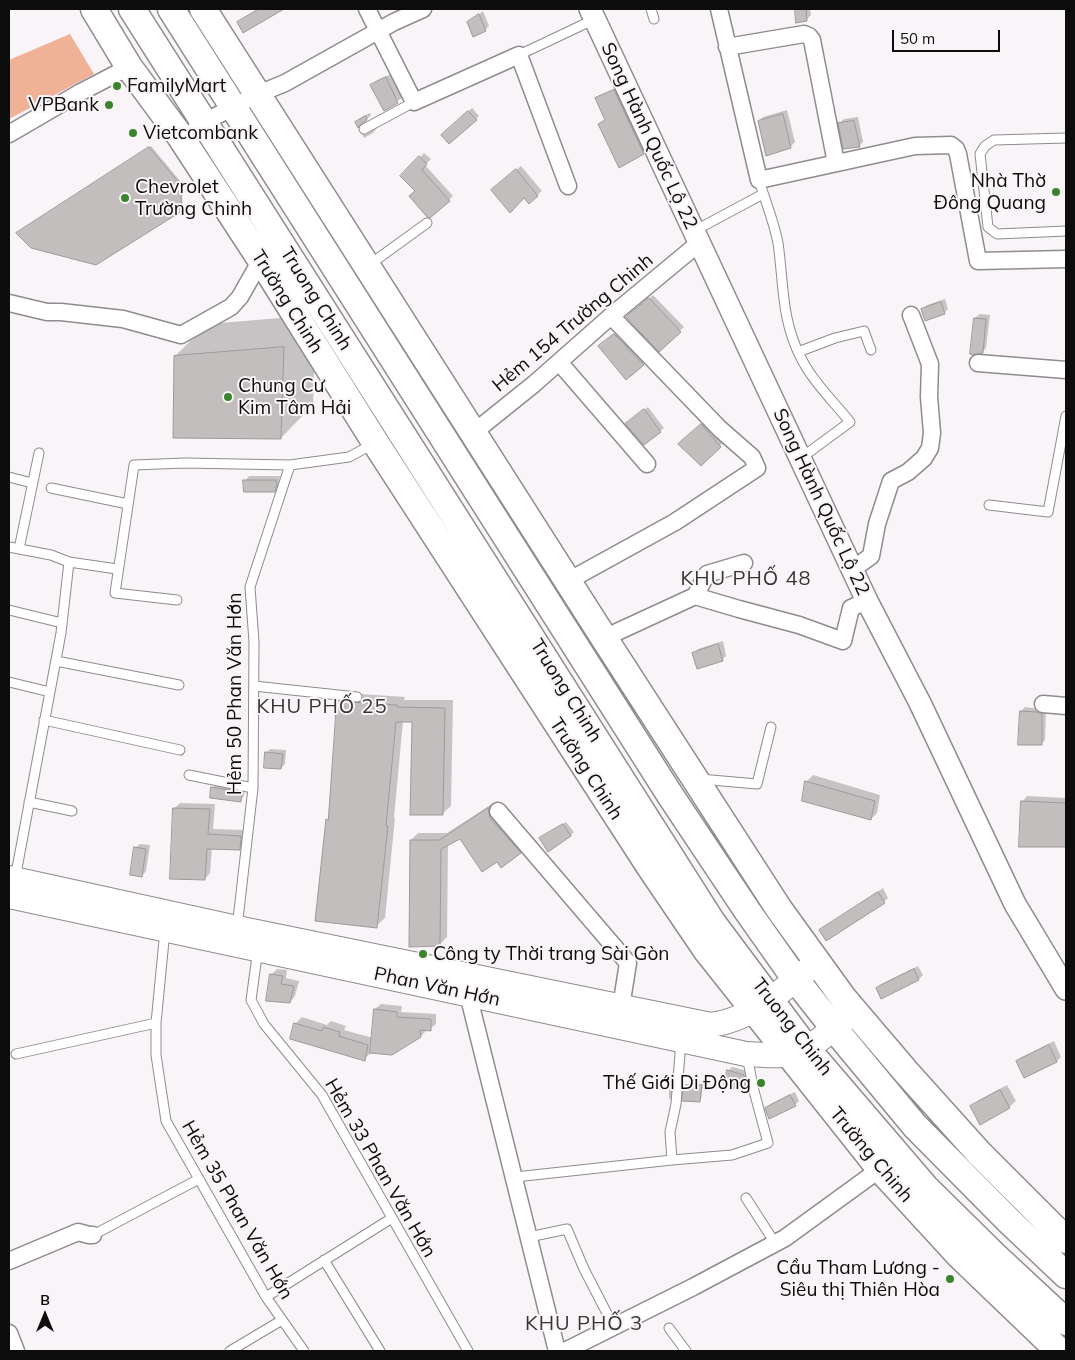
<!DOCTYPE html>
<html>
<head>
<meta charset="utf-8">
<style>
  body { margin:0 }
  #map { position:relative; width:1075px; height:1360px; overflow:hidden; background:#f8f4f7; font-family:Mulish,sans-serif }
  canvas { display:block }
  .frame { position:absolute; inset:0; border:10px solid #0d0c0c; pointer-events:none }
  .north { position:absolute; left:20px; top:1290px; width:50px; height:50px; -webkit-text-stroke:4px #f8f4f7; paint-order:stroke; rotate:0deg; font-size:14px; font-weight:700; line-height:20px; text-align:center; color:#0d0c0c }
  .north::after { content:''; display:block; margin:auto; width:18px; height:22px; background:#0d0c0c; clip-path:polygon(50% 0,100% 100%,50% 72%,0 100%) }
  .scale { position:absolute; left:892px; top:30px; width:108px; height:22px; box-sizing:border-box; border:2px solid #0d0c0c; border-top:0; padding-left:6px; font-size:15px; line-height:18px; white-space:nowrap; color:#0d0c0c; -webkit-text-stroke:4px #f8f4f7; paint-order:stroke }
</style>
</head>
<body>
<div id="map">
<canvas width="1075" height="1360"></canvas>
<div class="frame"></div>
<div class="north">B</div>
<div class="scale">50 m</div>
</div>
<script>
const ctx = document.querySelector('canvas').getContext('2d');
ctx.lineJoin = 'round';
function paint(path, color) { ctx.fillStyle = color; ctx.fill(path, 'evenodd'); }
function trace(path, color, width, dash) { ctx.strokeStyle = color; ctx.lineWidth = width; ctx.lineCap = dash ? 'butt' : 'round'; ctx.setLineDash(dash || []); ctx.stroke(path); }
function drawText(font, color, halo, rows, align = 'center') {
  ctx.font = font + ' Mulish,sans-serif'; ctx.lineWidth = 4; ctx.setLineDash([]); ctx.textBaseline = 'middle'; ctx.strokeStyle = halo; ctx.fillStyle = color; for (const [text, x, y, turn = 0] of rows) {
    ctx.save(); ctx.translate(x, y); ctx.rotate((+turn || 0) * Math.PI / 180); ctx.textAlign = isNaN(turn) ? turn : align; if (halo) ctx.strokeText(text, 0, 0); ctx.fillText(text, 0, 0); ctx.restore();
  }
}
const green = new Path2D(`
  M70 34 94 74 9 119V60Z`);
const shadow = new Path2D(`
  M258 9H281L244 31 238 22Z
  M796 9H810L811 15 806 20 797 21Z
  M483 11 489 26 485 30 468 23Z
  M391 74 402 98 385 109 372 85 376 81Z
  M618 87 647 149 643 153 600 124 606 119 597 98 600 95Z
  M472 108 479 116 476 119 443 135Z
  M787 110 795 142 790 147 759 121 763 117Z
  M370 113 371 115 367 119 356 122 360 118Z
  M858 117 863 142 859 146 840 123 844 119Z
  M377 128 373 133 364 138 362 134 366 131 369 132Z
  M151 146 181 182 183 209 181 210 19 231Z
  M424 153 431 159 425 165 453 196 449 200 417 190 402 176Z
  M521 166 542 191 529 202 524 196 497 186Z
  M653 295 684 327 659 350 631 313Z
  M945 299 948 309 944 313 923 309 927 305Z
  M980 314 990 315 986 348 982 352 975 318Z
  M316 315 313 405 281 438 175 356 208 324Z
  M619 330 647 360 626 378 604 342Z
  M648 407 664 428 644 444 630 421Z
  M706 420 724 442 701 464 684 440Z
  M249 476H280L278 486 274 491 245 481Z
  M723 641 726 656 722 660 694 653 698 649Z
  M346 693 405 697 404 700H453L451 806 442 814 413 721H403L394 818H395L385 918 376 926 327 820 330 817 338 702Z
  M1025 707 1046 710 1045 740 1041 744 1021 711Z
  M270 749 286 750 285 764 281 768 266 753Z
  M813 775 880 795 877 813 871 819 806 782Z
  M216 784 245 788 244 796 240 800 212 788Z
  M1027 796 1066 798V846L1020 845 1022 802Z
  M495 802 497 810 527 845 520 852 497 861 460 838 448 844 447 937 440 944 411 840 418 833H447Z
  M180 803 215 804 213 829 246 830 245 843 239 849 212 848 210 873 205 879 175 808Z
  M566 822 574 832 571 835 540 838Z
  M140 844 150 845 146 871 142 876 135 848Z
  M883 888 888 898 884 902 821 930Z
  M918 966 923 975 919 979 882 998 877 989 881 984Z
  M277 969 287 970 286 978 299 981 295 996 290 1002 271 975Z
  M381 1004 402 1006 401 1012 436 1014V1024L430 1029H426V1031L421 1036 371 1053 364 1059 295 1024 302 1017 327 1025 331 1021 346 1026 344 1030 373 1038 375 1009Z
  M1054 1041 1061 1057 1057 1061 1025 1076 1017 1061 1022 1057Z
  M732 1067 748 1071 750 1086 746 1090 728 1071Z
  M683 1072H684L683 1086 669 1100V1086Z
  M687 1084H703L701 1099 699 1101 685 1086Z
  M1007 1085 1016 1101 1009 1107H972L979 1100Z
  M795 1092 799 1101 795 1105 766 1108 771 1104Z`);
const building = new Path2D(`
  M259 9H284L243 33 237 22Z
  M795 9H806L807 21 796 23Z
  M479 14 486 31 473 37 467 22Z
  M386 77 398 103 384 111 370 85Z
  M614 90 644 154 619 168 598 124 605 120 595 98Z
  M468 111 477 120 449 144 441 135Z
  M783 114 791 148 766 156 758 121Z
  M366 116 367 120 361 124 358 128 355 122Z
  M854 121 860 147 843 149 838 123Z
  M149 147 180 184 182 211 96 265 31 248 16 233Z
  M419 156 427 164 422 170 450 201 430 218 427 217 409 196 415 191 400 176Z
  M516 169 538 196 529 204 524 198 510 213 491 190Z
  M649 298 681 332 659 352 626 317Z
  M941 302 945 314 925 321 921 309Z
  M974 318 986 319 983 353 973 355 970 354Z
  M614 334 644 365 626 380 598 346Z
  M284 347 281 439 173 438 174 356Z
  M644 409 661 432 644 445 625 424Z
  M701 424 721 447 701 466 678 444Z
  M243 480H276L277 485 275 492H244Z
  M718 644 723 661 697 669 692 653Z
  M337 701 397 705V707L445 708 443 815H410L412 722H396L386 826H388L377 928 315 921 326 819 328 820Z
  M1020 711 1037 712 1042 714V745H1018Z
  M265 752 283 754 281 769 264 768Z
  M805 781 875 801 871 820 802 801Z
  M211 787 242 792 241 802 210 798Z
  M1021 801 1066 803V847H1019Z
  M173 808 210 809 208 834 241 836 240 850 207 849 205 880 170 879Z
  M488 808 490 818 521 853 501 868 497 862 482 872 460 839 441 849 440 946 409 947 410 840H439Z
  M563 824 571 836 548 852 539 838Z
  M134 847 146 849 142 877 130 875Z
  M878 892 885 903 826 941 819 930Z
  M914 969 919 980 881 999 876 988Z
  M270 974 283 976 281 984 294 986 290 1003 266 1001Z
  M374 1009 397 1012V1017L431 1019V1031L420 1030 421 1037 392 1055 370 1053Z
  M294 1023 322 1031 323 1027 340 1032 339 1036 368 1045 365 1061 290 1039Z
  M1049 1045 1057 1062 1024 1078 1016 1061Z
  M727 1070 744 1075 747 1091 724 1086Z
  M684 1085H702L700 1102 682 1101Z
  M1000 1090 1010 1108 980 1125 970 1106Z
  M790 1095 796 1106 769 1119 765 1108Z`);
const service = new Path2D(`
  M651 9 654 19
  M519 55 595 19
  M364 129 414 102
  M1066 138 994 140 985 146 980 154 988 227 997 234 1066 231
  M759 180C765 200 774 222 778 243 784 285 781 319 801 358 813 382 834 402 850 422L801 458
  M694 231 763 194
  M369 265 427 223
  M798 352 835 338 864 331 871 350
  M9 477 32 483
  M51 488 128 504
  M989 505 1048 512 1066 416
  M9 547 51 555 69 562 117 569
  M19 549 39 453
  M177 600 115 593 134 465 185 463 290 465 349 457 373 444
  M9 610 62 623
  M56 661 179 685
  M9 682 50 692
  M254 686 357 697
  M44 720 180 750
  M189 775 253 788
  M700 779 757 784 771 727
  M29 802 72 811
  M15 879 61 633 69 562
  M237 928 253 788 254 642 250 587 290 465
  M165 930 156 1023V1055L166 1121 266 1297 304 1351
  M258 949 251 1000 264 1024 322 1095 468 1351
  M16 1054 156 1023
  M672 1160 670 1132 676 1104 681 1041
  M515 1177 672 1160 732 1155 768 1143 754 1091 747 1056
  M746 1198 775 1243
  M93 1235 199 1179
  M529 1237 567 1229 584 1269 614 1327
  M324 1260 380 1351
  M266 1297 392 1218
  M669 1328 686 1351
  M230 1351 282 1320`);
const minor = new Path2D(`
  M367 9 414 102 519 55 568 186
  M719 9 759 180 915 146 951 145 956 149 958 154 978 261 1066 259
  M727 47 804 34 809 36 812 40 836 163
  M197 126 258 94 285 83 394 22 423 9
  M9 134 81 92 129 67
  M9 303 47 312H61L123 319 181 335 231 307 240 297 261 260
  M559 362 647 464
  M978 363 1066 370
  M473 433 534 384 611 316 699 243
  M853 569 871 556 877 524 891 481 908 472 924 458 930 448 932 433 929 397 930 364 911 315
  M568 581 675 522 757 468 752 457 720 429 611 316
  M695 596 739 609 799 625 843 641 851 608 867 601
  M604 638 695 596 707 574 744 563
  M1043 704 1066 706
  M498 811 628 963 621 1007
  M468 994 557 1351
  M9 1261 78 1232 89 1235H93
  M9 1333 16 1351
  M565 1351 693 1287 785 1238 880 1169`);
const tertiary = new Path2D(`
  M590 9 867 601 920 703 1015 904 1066 989`);
const secondary = new Path2D(`
  M9 878 237 928 711 1025C750 1020 780 992 810 968
  M9 896 746 1054C760 1054 776 1057 789 1054 812 1050 831 1030 848 1016`);
const primary = new Path2D(`
  M94 9 129 67 180 136 261 260 375 442 650 867 707 951 880 1169 958 1254 1059 1351
  M132 9 712 922 806 1048 925 1187 993 1254 1066 1322
  M171 9 670 795 748 912 796 980 833 1027 915 1126 1009 1221 1066 1275
  M203 9 604 638 779 909 844 999 907 1073 979 1153 1066 1240`);
const markers = [
  [117,86,5,"#39842c"],
  [109,105,5,"#39842c"],
  [133,133,5,"#39842c"],
  [1056,192,5,"#39842c"],
  [125,198,5,"#39842c"],
  [228,397,5,"#39842c"],
  [423,954,5,"#39842c"],
  [761,1083,5,"#39842c"],
  [950,1279,5,"#39842c"]
];
const poiNames = [
  ["FamilyMart",127,86],
  ["VPBank",99,105,"right"],
  ["Vietcombank",143,133],
  ["Nhà Thờ",1046,181,"right"],
  ["Đông Quang",1046,203,"right"],
  ["Chevrolet",135,187],
  ["Trường Chinh",135,209],
  ["Chung Cư",238,386],
  ["Kim Tâm Hải",238,408],
  ["Công ty Thời trang Sài Gòn",433,954],
  ["Thế Giới Di Động",751,1083,"right"],
  ["Cầu Tham Lương -",940,1268,"right"],
  ["Siêu thị Thiên Hòa",940,1290,"right"]
];
const streetNames = [
  ["Song Hành Quốc Lộ 22",649,136,65],
  ["Truong Chinh",316,299,58],
  ["Trường Chinh",287,302,58],
  ["Hẻm 154 Trường Chinh",573,323,-40],
  ["Song Hành Quốc Lộ 22",821,502,65],
  ["Truong Chinh",566,691,58],
  ["Hẻm 50 Phan Văn Hớn",235,694,-90],
  ["Trường Chinh",586,769,57],
  ["Phan Văn Hớn",437,987,12],
  ["Truong Chinh",792,1027,52],
  ["Trường Chinh",871,1155,50],
  ["Hẻm 33 Phan Văn Hớn",380,1168,60],
  ["Hẻm 35 Phan Văn Hớn",237,1210,60]
];
const neighbourhoodNames = [
  ["KHU PHỐ 48",746,579],
  ["KHU PHỐ 25",322,707],
  ["KHU PHỐ 3",584,1324]
];
paint(green, '#f0b296');
paint(shadow, '#0003');
paint(building, '#c3bebe');
trace(building, '#9e9999', 1);
trace(service, '#8f8b8e', 11);
trace(minor, '#8f8b8e', 19);
trace(tertiary, '#8f8b8e', 24);
trace(secondary, '#8f8b8e', 26);
trace(primary, '#8f8b8e', 29);
trace(service, '#fff', 9);
trace(minor, '#fff', 16);
trace(tertiary, '#fff', 21);
trace(secondary, '#fff', 24);
trace(primary, '#fff', 26);
for (const [x, y, r, color] of markers) { const dot = new Path2D(); dot.arc(x, y, r, 0, 2 * Math.PI); ctx.fillStyle = color; ctx.fill(dot); trace(dot, '#f8f4f7', 2); }
drawText('19px', '#0d0c0c', '#f8f4f7', poiNames, 'left');
drawText('19px', '#0d0c0c', '#f8f4f7', streetNames);
ctx.letterSpacing = '1px';
drawText('20px', '#373436', '#f8f4f7', neighbourhoodNames);
ctx.letterSpacing = '0px';
</script>
</body>
</html>
